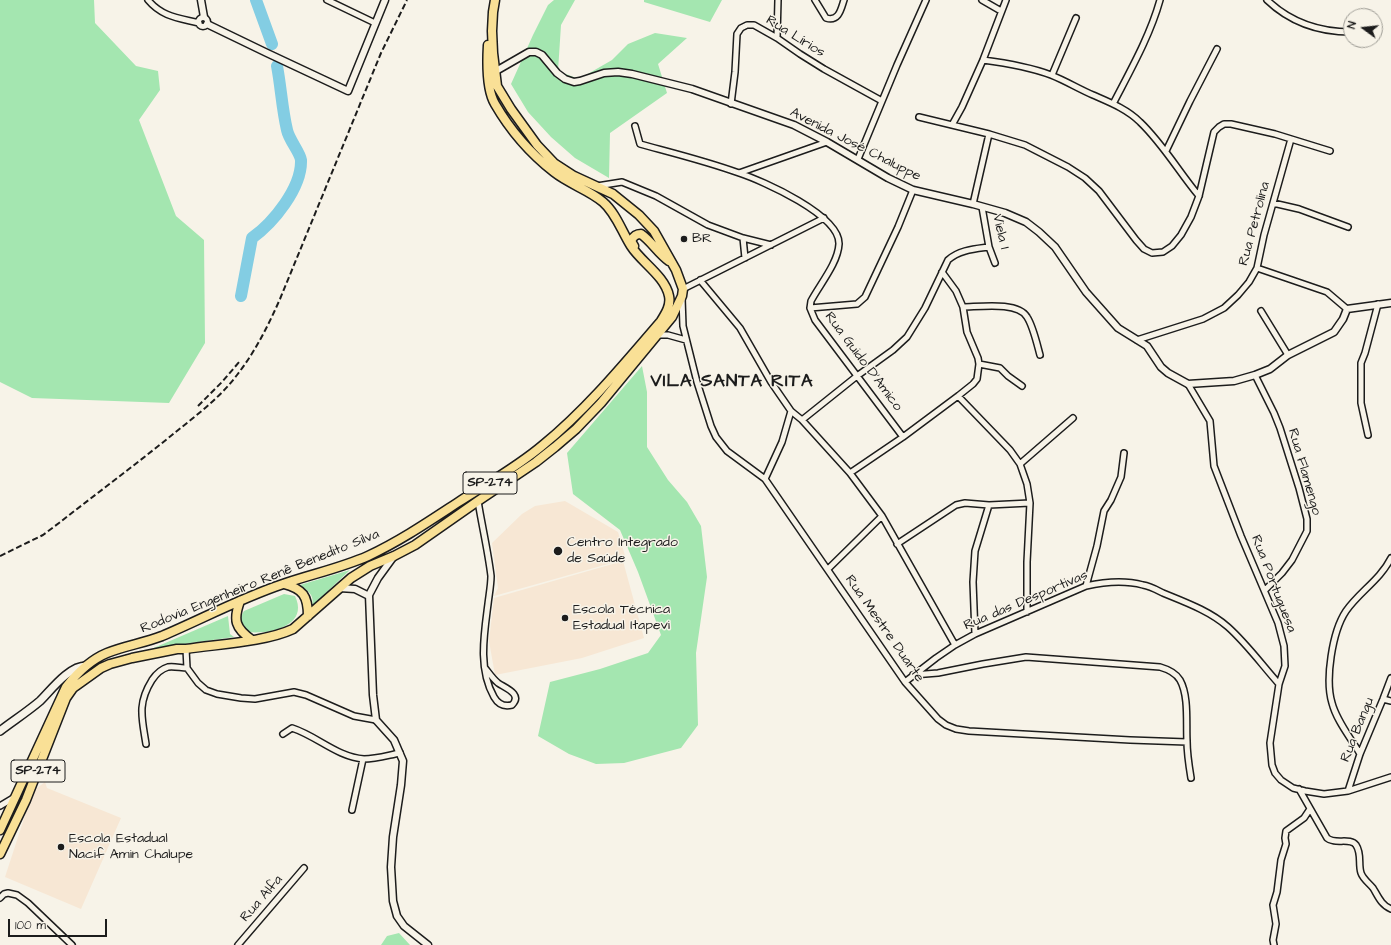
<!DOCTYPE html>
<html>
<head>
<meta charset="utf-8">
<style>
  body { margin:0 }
  #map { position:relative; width:1391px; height:945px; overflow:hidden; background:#f7f3e8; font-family:"Architects Daughter",sans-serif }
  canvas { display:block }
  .north { position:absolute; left:1343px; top:8px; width:40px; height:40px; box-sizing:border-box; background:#f7f3e8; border:1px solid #9f9d96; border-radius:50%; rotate:285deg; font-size:11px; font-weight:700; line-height:16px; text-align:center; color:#1c1c1c }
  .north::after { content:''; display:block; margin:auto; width:14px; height:18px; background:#1c1c1c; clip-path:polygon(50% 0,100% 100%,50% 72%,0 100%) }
  .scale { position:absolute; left:8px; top:919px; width:99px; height:18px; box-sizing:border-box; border:2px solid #1c1c1c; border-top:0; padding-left:5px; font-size:12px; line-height:14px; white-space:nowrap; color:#1c1c1c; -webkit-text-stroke:3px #f7f3e8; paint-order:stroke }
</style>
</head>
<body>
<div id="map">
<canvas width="1391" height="945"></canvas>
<div class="north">N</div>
<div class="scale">100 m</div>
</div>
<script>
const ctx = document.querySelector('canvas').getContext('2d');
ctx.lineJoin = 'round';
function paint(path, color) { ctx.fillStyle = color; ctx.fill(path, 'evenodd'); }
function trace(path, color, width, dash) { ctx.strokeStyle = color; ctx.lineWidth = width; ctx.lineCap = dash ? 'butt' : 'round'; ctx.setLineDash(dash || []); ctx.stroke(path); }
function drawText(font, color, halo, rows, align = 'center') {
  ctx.font = font + ' "Architects Daughter",sans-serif'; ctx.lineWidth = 3; ctx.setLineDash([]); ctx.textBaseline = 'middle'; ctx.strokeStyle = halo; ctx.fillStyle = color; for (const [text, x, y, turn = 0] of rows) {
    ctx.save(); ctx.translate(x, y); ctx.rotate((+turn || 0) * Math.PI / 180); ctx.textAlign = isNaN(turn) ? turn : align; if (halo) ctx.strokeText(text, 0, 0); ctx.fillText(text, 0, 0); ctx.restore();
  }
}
const built = new Path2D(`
  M565 501 618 532 626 559 494 596 498 588 492 543 522 514 535 506Z
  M623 561 644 638 582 658 495 675 489 641 494 598Z
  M45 782 47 788 121 818 81 909 5 877 33 791Z`);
const green = new Path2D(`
  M0 0H94L95 23 136 66 158 71 160 90 139 120 176 216 204 240 205 343 169 403 32 398 0 382Z
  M554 0H575L561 25 558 71 579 79 612 60 628 44 655 33 687 38 658 64 667 93 610 133 609 178 575 158 551 137 528 112 511 84 533 35 548 5Z
  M644 0H722L710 22 644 2Z
  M642 366 647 392V447L668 480 687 502 701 526 707 577 696 653 698 725 681 748 624 763 596 764 569 754 538 736 550 682 600 669 648 653 661 635 638 572 620 530 573 494 567 453Z
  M350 570 312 606C315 595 308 591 300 585Z
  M284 594 295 596C306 619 285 629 266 632 261 632 255 633 250 632 243 630 241 624 240 618L244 611Z
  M228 616 230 634 234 637 177 645 149 650Z
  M399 933 410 945H381L387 936Z`);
const river = new Path2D(`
  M256 0 272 44
  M241 296 252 238C273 223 302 188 301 160 300 152 289 140 287 130 282 109 281 87 277 66`);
const minor = new Path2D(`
  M148 0C162 17 179 18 199 23
  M327 0 375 23
  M815 0 826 18C839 22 841 9 844 0
  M982 0 1001 11
  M1267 0C1290 22 1320 32 1351 32
  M198.5 22a4.5 4.5 0 1 1 9 0a4.5 4.5 0 1 1-9 0Z
  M777 38 778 0
  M983 60C1006 63 1030 67 1051 75 1066 81 1079 89 1093 95 1109 102 1127 109 1140 122 1163 144 1179 172 1199 196
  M1052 75 1076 18
  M731 104 735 72 737 34 741 28 747 25H754L777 38 800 54 824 69 882 101
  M1113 104C1130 71 1150 36 1160 0
  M919 117 989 134 1025 145 1068 167 1085 178 1099 191 1136 240 1144 249 1152 253 1163 252 1172 246 1181 235 1191 217 1199 196 1214 132 1219 127 1224 124H1231L1275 134 1330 151
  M952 125 962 107 983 60 1006 0
  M635 126 640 144C673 153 706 161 739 173 763 181 840 215 839 244 838 263 820 284 811 301L810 308 815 320 903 437
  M1166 151 1190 101 1217 49
  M858 159 897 65 926 0
  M739 173 827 142
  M597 186 622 182 656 196 708 225 743 238 771 245
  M1273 203 1299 209 1348 227
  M973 204 989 134
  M982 207 989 247 995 263
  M743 238 745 258
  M1257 268 1327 292 1347 309
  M700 280 740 328 771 382 791 411 802 420 850 473 882 516 955 645
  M683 289 824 218
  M682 298 683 326 697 382 711 426 716 437 727 451 765 479 905 682 938 719 946 725 956 729 969 731 1130 740 1187 742
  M963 307C978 307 1018 301 1027 317 1033 326 1037 344 1040 355
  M810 308 857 304 865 297 898 227 913 190
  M1261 311 1288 355
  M658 335H668L686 340
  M1137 340 1203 319 1224 308 1238 295 1249 282 1257 268 1264 235 1291 139
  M979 364 1000 368 1008 376 1022 386
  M1255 375 1274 413 1280 428 1299 488 1307 519V531L1292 560 1282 573 1265 590
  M1188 384 1210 421 1214 466 1241 536 1278 623 1284 646 1285 666 1279 684 1270 743 1272 765 1275 773 1281 780 1293 788 1305 791 1324 794 1348 791 1391 777
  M958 396 1010 450 1020 464 1027 484 1030 503 1027 562V612
  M802 420 857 376 893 350 907 337 925 308 948 260C959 250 974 249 989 247
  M1368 435 1361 403V363L1365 353 1378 304
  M1020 464 1073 418
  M850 473 903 437 958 396 973 384 977 379 979 364 978 358 967 332 963 307 956 291 942 272
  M765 479 782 442 791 411
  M478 501C482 526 488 551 491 576 491 585 489 595 488 604 484 635 478 669 494 697 498 704 504 707 512 705 523 694 505 688 498 683 493 679 489 673 485 668
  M897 544 956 505 965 503 989 505 1030 503
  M828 569 882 516
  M1086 586 1097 546 1104 511 1111 500 1121 477 1124 453
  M975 634 973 582 975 551 989 505
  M186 649 187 668 198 683 206 690 217 694 241 698 255 699 294 692 306 695 354 716 376 720
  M913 675 938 673 983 664 1026 657 1160 667C1167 669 1176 673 1180 680 1189 696 1186 723 1187 741 1187 754 1189 766 1191 778
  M905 682 936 658 955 645 975 634 1086 586C1104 582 1124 580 1143 585 1150 586 1157 590 1163 593 1185 602 1210 611 1228 627 1247 644 1262 665 1279 684
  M1383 699 1391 701
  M283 734 292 728C317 736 337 757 364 759 376 759 389 755 400 753
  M146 744C142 718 137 704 152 680 156 674 161 669 168 667 174 666 181 668 187 668
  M1360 754C1351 738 1337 722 1332 703 1325 680 1332 632 1346 611 1359 592 1380 580 1391 558
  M1299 789 1327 838C1335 845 1350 837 1356 845 1362 854 1358 864 1361 873 1363 879 1369 883 1373 888 1378 896 1381 905 1391 909
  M1348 791 1360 754 1383 699 1391 678
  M0 806 15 797
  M352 810 363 759
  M0 898 4 894 8 893 17 895 28 903 72 945
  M238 945 304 868
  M1274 945 1273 940 1276 924 1273 905 1277 892 1281 860 1286 844 1285 838 1286 831 1304 818 1310 809`);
const tertiary = new Path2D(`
  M201 0 204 17
  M207 24 267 53 348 91 385 0
  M496 71 529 52H536L542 55 557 73 565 79 574 82 580 81 604 73 618 72 632 74 692 89 794 125 827 142 888 178 913 190 973 204 1005 213 1026 222 1039 232 1055 247 1086 292 1118 328 1147 346 1161 367 1168 373 1188 384 1234 381 1255 375 1270 369 1288 355 1334 332 1343 319 1347 309 1391 303
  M394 556 378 578 369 595 373 695 376 720 394 740 403 761 401 785 393 837 391 867 393 901 397 916 404 926 428 945
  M339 588 355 589 369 596`);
const secondary = new Path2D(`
  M0 731C13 721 27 712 40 701 51 690 69 666 86 666`);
const primary = new Path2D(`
  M634 246 631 241C633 237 635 234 641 234 651 241 658 253 669 261
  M284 584C303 589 308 596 308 616
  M240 601C233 620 235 628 252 640
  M0 830 66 687C77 673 90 660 107 653 124 646 144 643 162 636 202 619 241 598 283 584 312 574 341 568 368 556 400 541 428 522 457 503 486 484 516 468 543 445 587 409 624 364 661 321 666 313 671 305 669 296 665 276 641 262 631 246 622 232 616 213 603 202 589 190 569 184 554 172 531 154 510 130 495 104 486 89 487 62 488 45
  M0 854 26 800 66 698 73 688 101 668 110 664 132 658 177 649H186C218 644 265 642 293 629L351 578 370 566 394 556 415 545 478 501 536 462 555 447 576 429 601 403 672 317 682 296 683 289 676 270 654 231 639 215 613 194 574 176 554 163 537 145 511 109 497 86 493 53 492 31 493 12 495 0`);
const rail = new Path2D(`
  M198 406 222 382 240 361
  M0 556 43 535 59 523C96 494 135 465 172 435 194 417 219 399 237 375 255 352 268 326 280 299L381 53 407 0`);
const markers = [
  [684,239,4,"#1c1c1c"],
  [558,551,5,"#1c1c1c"],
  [565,618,4,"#1c1c1c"],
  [61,847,4,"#1c1c1c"]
];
const shields = [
  [490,483,54],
  [38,771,54]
];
const shieldNames = [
  ["SP-274",490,483],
  ["SP-274",38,771]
];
const streetNames = [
  ["Rua Lírios",795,37,32],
  ["Avenida José Chaluppe",855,145,27],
  ["Rua Petrolina",1255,224,-75],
  ["Viela I",1000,232,77],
  ["Rua Guido D'Amico",863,362,53],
  ["Rua Flamengo",1304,472,74],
  ["Rodovia Engenheiro Renê Benedito Silva",260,582,-22],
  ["Rua Portuguesa",1273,584,69],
  ["Rua das Desportivas",1026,601,-23],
  ["Rua Mestre Duarte",884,629,55],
  ["Rua Bangu",1358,730,-68],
  ["Rua Alfa",262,899,-49]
];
const poiNames = [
  ["BR",692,239],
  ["Centro Integrado",567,543],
  ["de Saúde",567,559],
  ["Escola Técnica",573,610],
  ["Estadual Itapevi",573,626],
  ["Escola Estadual",69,839],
  ["Nacif Amin Chalupe",69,855]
];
const districtNames = [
  ["VILA SANTA RITA",732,382]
];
paint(built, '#f7e7d4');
paint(green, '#a4e6b0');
trace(river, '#83cde3', 12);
trace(minor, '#1c1c1c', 8);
trace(tertiary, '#1c1c1c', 9);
trace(secondary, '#1c1c1c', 10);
trace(primary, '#1c1c1c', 11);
trace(minor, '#f7f3e8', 5);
trace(tertiary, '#f7f3e8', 6);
trace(secondary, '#f7f3e8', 7);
trace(primary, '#f9e096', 8);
trace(rail, '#1c1c1c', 2, [6, 3]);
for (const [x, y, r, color] of markers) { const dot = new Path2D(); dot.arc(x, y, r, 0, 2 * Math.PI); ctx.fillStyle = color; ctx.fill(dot); trace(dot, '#f7f3e8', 1.5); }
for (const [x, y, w] of shields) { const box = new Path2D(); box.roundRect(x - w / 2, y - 11, w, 22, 3); ctx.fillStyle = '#f7f3e8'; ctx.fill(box); trace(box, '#1c1c1c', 1); }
drawText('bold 13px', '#1c1c1c', null, shieldNames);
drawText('14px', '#1c1c1c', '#f7f3e8', streetNames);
drawText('14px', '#1c1c1c', '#f7f3e8', poiNames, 'left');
ctx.letterSpacing = '1px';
drawText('bold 18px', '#1c1c1c', '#f7f3e8', districtNames);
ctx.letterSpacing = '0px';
</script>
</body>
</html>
